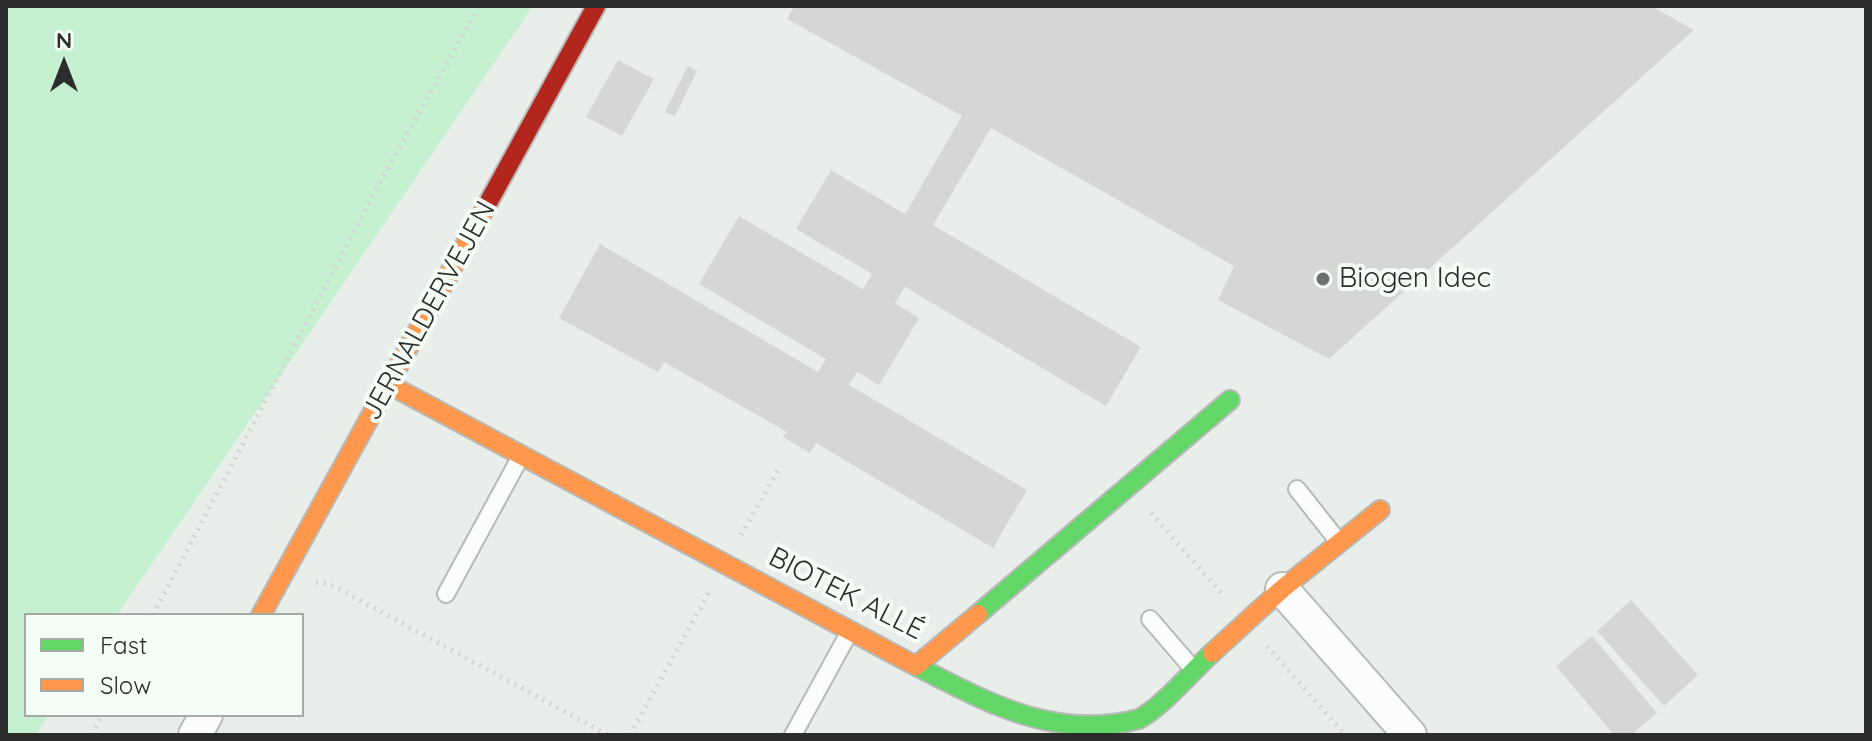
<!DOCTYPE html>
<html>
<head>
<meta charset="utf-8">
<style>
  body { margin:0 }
  #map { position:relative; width:1872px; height:741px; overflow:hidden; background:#eaeeea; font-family:Quicksand,sans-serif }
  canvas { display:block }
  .frame { position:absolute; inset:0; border:8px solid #2a2d2a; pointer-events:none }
  .legend { position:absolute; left:24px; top:613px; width:280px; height:104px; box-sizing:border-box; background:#f5fdf7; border:2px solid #a4aaa5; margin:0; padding:10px 14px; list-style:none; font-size:24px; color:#2a2d2a }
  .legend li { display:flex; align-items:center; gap:16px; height:40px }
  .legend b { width:40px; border:2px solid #a4aaa5 }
  .north { position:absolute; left:24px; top:24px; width:80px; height:80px; -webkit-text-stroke:6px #f5fdf7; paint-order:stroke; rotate:0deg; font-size:22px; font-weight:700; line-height:32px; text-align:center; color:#2a2d2a }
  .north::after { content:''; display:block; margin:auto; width:28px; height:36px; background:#2a2d2a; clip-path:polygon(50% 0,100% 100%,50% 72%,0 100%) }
</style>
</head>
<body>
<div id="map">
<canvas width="1872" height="741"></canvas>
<div class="frame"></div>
<ul class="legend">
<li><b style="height:10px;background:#63d668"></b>Fast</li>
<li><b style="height:10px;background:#ff974d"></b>Slow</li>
</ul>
<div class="north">N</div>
</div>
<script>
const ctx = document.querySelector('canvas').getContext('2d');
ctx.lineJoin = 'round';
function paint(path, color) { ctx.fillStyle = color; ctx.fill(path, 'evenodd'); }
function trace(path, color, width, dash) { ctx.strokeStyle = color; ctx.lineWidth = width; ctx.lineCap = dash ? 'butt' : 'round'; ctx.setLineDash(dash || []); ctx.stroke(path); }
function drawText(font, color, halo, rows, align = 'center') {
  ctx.font = font + ' Quicksand,sans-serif'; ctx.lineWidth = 8; ctx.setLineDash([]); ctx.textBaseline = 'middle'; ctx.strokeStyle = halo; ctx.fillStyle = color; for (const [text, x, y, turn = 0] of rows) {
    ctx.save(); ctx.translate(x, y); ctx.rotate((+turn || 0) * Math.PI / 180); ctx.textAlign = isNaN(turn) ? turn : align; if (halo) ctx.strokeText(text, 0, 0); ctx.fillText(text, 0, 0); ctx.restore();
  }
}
const green = new Path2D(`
  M6 6H533L117 615H26V715H49L35 735H6Z`);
const building = new Path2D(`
  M794 6H1651L1694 30 1329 359 1218 300 1234 266 991 128 933 225 1141 347 1106 406 905 287 895 303 919 318 879 385 857 372 849 385 1027 490 993 548 816 443 810 453 783 437 787 432 664 362 658 372 559 318 600 244 818 372 826 359 699 284 739 216 863 289 872 274 796 229 831 170 905 214 962 116 787 19Z
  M618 60 654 79 622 136 586 117Z
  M688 66 697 71 675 116 665 112Z
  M1631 600 1698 675 1664 706 1597 631Z
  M1592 636 1657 713 1631 735H1614L1556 666Z`);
const path = new Path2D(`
  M1151 513 1224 596
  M741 535 780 467
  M316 582 330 584 608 735
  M153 615 377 188 479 6
  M1267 646 1345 735
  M92 735 102 715
  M630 735 709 592`);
const lane = new Path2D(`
  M1297 489 1338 541
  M446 594 521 456
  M1150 619 1193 669
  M793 735 850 631`);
const street = new Path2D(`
  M1282 589 1410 735
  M195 735 206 715`);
const fast = new Path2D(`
  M978 614 1230 400
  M916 666C988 703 1056 741 1139 719 1162 707 1192 671 1212 653`);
const slow = new Path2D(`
  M388 384 916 666 978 614
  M261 615 488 203
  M1212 653 1282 589 1380 510`);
const jam = new Path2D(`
  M488 203 596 6`);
const markers = [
  [1323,279,8,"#6d716d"]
];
const poiNames = [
  ["Biogen Idec",1339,279]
];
const streetNames = [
  ["JERNALDERVEJEN",429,311,-61],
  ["BIOTEK ALLÉ",846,594,27]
];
paint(green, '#c5f1d1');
paint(building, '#d5d7d7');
trace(lane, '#b7bab7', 20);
trace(street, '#b7bab7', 36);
trace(fast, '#b7bab7', 22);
trace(slow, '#b7bab7', 22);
trace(jam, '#b7bab7', 22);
trace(path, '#d3d4d3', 5, [2, 6]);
trace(lane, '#fcfcfc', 16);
trace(street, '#fcfcfc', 32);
trace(fast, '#63d668', 18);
trace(slow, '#ff974d', 18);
trace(jam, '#b3261e', 18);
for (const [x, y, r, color] of markers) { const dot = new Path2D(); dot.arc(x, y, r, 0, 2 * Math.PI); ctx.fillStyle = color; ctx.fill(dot); trace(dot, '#f5fdf7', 3); }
drawText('28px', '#2a2d2a', '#f5fdf7', poiNames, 'left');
drawText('28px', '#2a2d2a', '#f5fdf7', streetNames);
</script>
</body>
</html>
